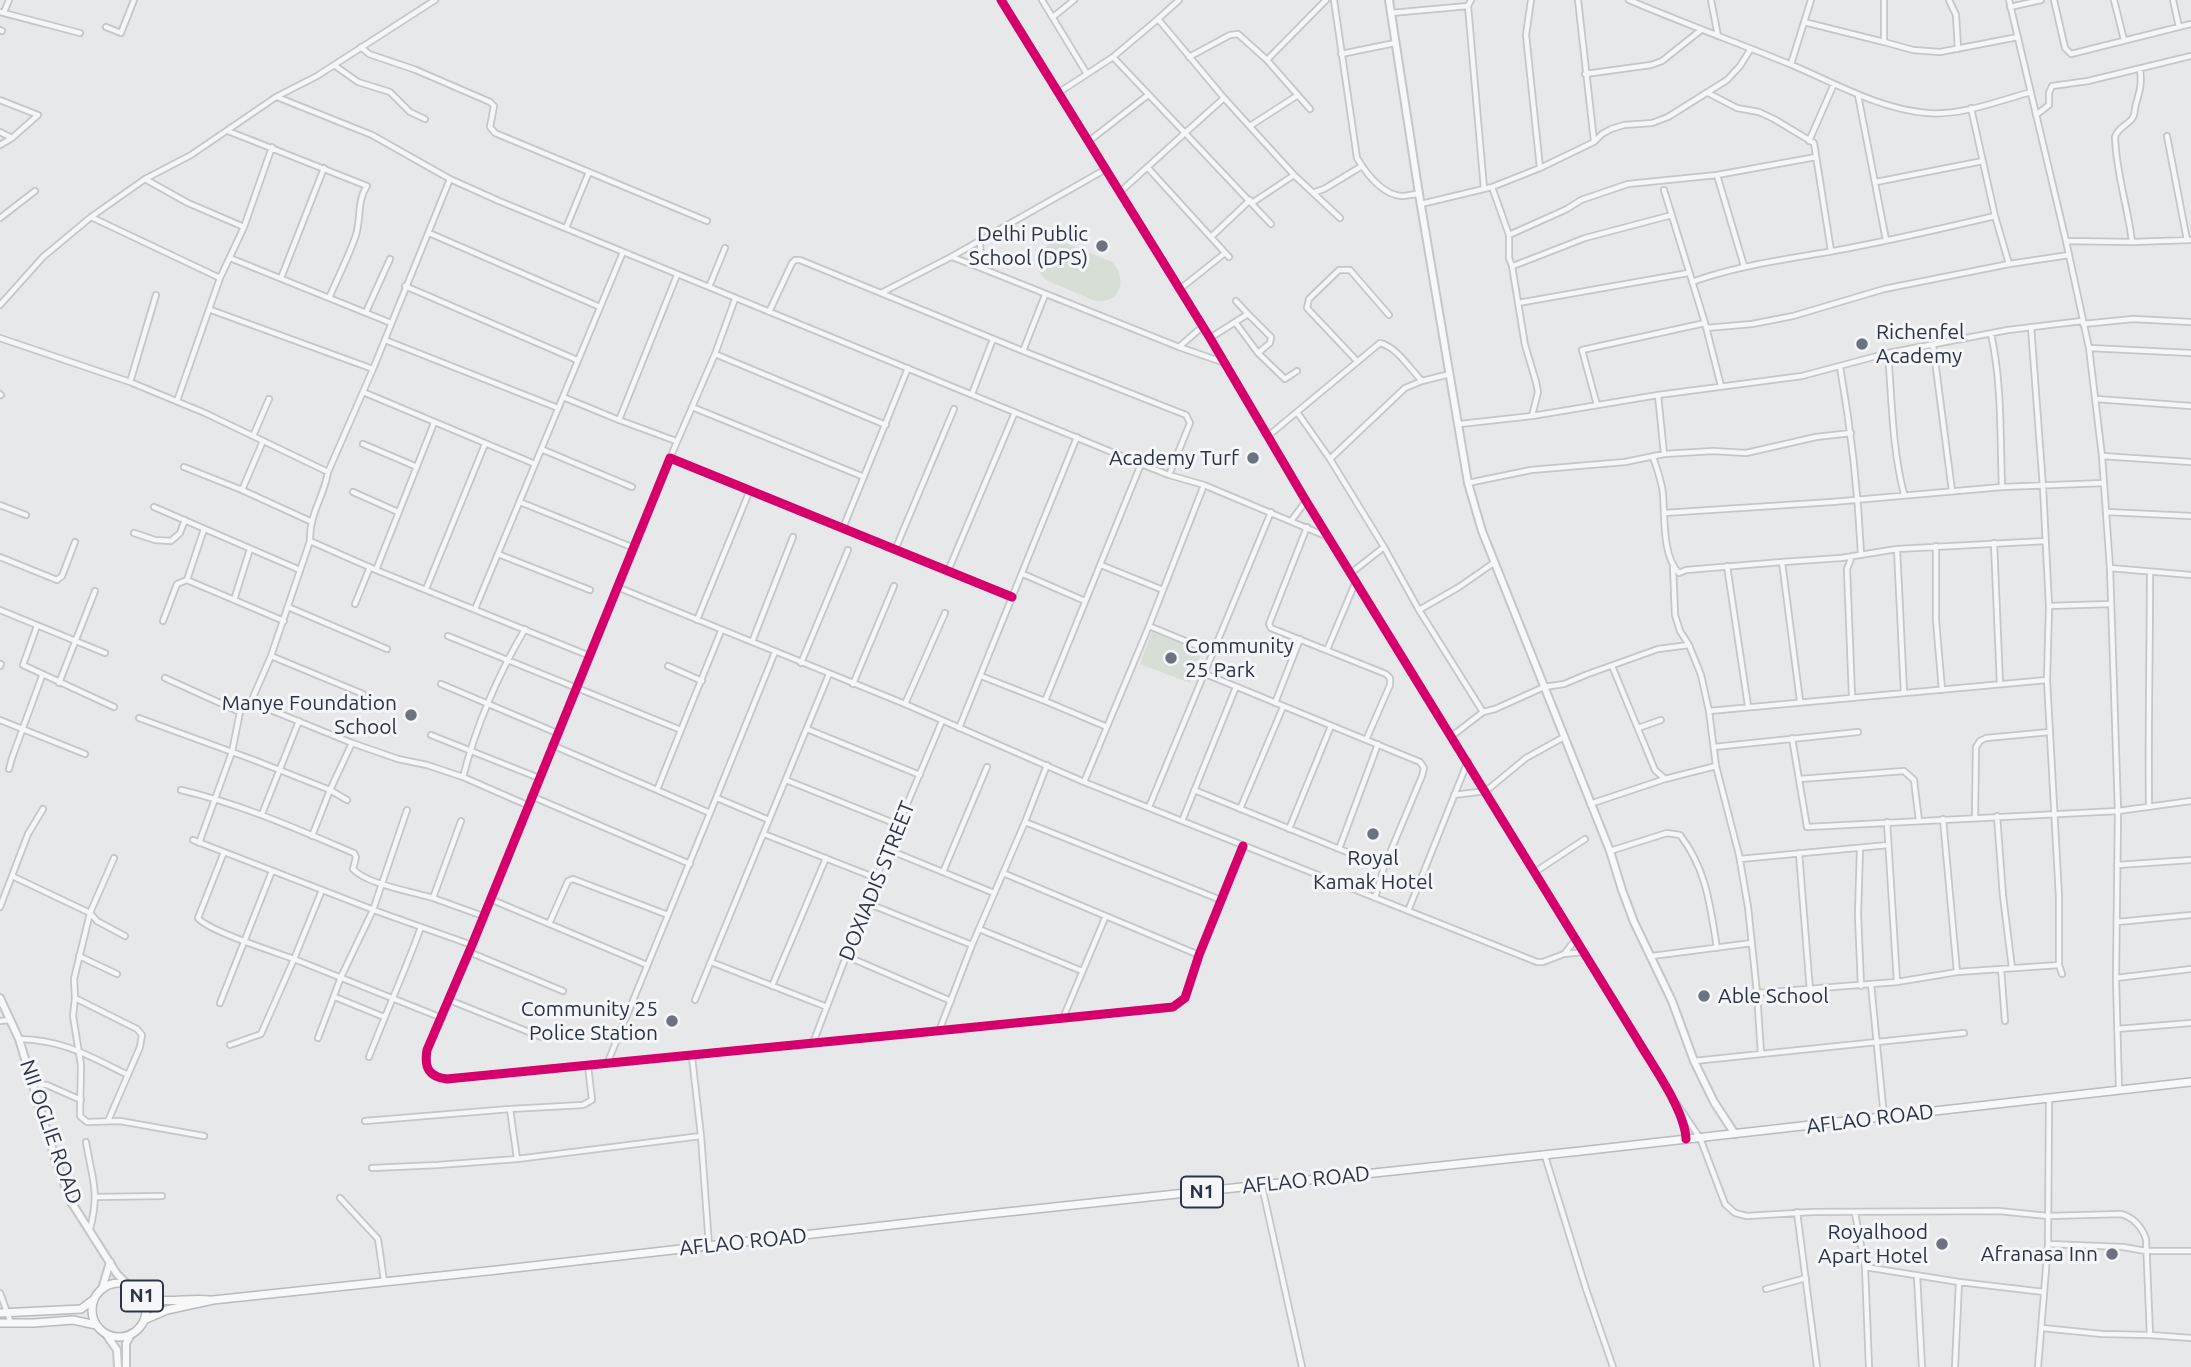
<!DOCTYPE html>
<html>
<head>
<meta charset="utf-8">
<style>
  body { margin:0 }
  canvas { display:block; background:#e6e8ea }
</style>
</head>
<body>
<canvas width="2191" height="1367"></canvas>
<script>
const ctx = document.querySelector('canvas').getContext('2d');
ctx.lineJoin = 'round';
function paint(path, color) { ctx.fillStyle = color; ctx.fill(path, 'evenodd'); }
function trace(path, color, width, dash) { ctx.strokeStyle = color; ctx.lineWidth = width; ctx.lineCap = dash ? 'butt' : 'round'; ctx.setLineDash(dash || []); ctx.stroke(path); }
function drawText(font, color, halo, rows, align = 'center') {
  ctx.font = font + ' Ubuntu,sans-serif'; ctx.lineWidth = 6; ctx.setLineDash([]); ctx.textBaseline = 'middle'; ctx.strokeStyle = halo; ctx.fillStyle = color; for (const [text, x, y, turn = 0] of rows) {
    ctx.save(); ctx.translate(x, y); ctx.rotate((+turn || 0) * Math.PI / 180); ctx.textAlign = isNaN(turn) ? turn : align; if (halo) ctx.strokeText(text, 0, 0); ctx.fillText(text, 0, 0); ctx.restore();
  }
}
const green = new Path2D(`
  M1055 241 1063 242 1112 262C1128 279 1121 304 1095 301L1046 280C1031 267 1037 249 1055 241Z
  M1152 632 1202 652 1190 683 1140 664Z`);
const street = new Path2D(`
  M1001 0 1210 338 1306 501 1637 1039C1652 1065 1685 1110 1686 1139
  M1042 0 1087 74
  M1334 0 1357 158C1366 173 1382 194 1401 196 1407 196 1413 194 1419 194
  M1471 0 1468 6 1484 189
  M1531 0 1526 35 1540 168
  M1578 0 1594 141
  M1629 0C1683 23 1738 43 1792 65 1835 83 1879 109 1927 113 1961 116 1998 101 2031 92
  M1711 0 1718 36
  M1949 0 1956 15 1958 49
  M2009 0 2066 241 2089 348 2102 456 2110 568 2118 811 2116 978 2119 1090
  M2054 0 2065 48 2071 54 2191 24
  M2114 0 2124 40
  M2173 0 2179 27
  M2010 7 2041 0
  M0 12 80 33
  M4 12 9 0
  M1391 13 1468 6
  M1053 17 1074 0
  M1158 19 1179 0
  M1804 22 1884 42V0
  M106 27 121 33 134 0
  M0 30 2 31
  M1884 42 1913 50 1940 52 2018 37
  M361 47 369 54 416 70 490 102 494 106 490 127 495 133 589 172
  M1341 54 1395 43
  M1113 57 1158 19 1224 98 1294 175 1340 218
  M1189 57 1230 35 1238 34 1267 60 1310 109
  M1267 60 1326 0
  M1791 64 1811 0
  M334 65 358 82 390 92 410 112 425 119
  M1585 74 1651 65 1662 61 1701 30
  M1058 93 1113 57 1185 133 1224 98
  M1708 93 1737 108 1759 112 1774 119 1814 143 1831 251
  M1858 95 1886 240
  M277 97 372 135 450 179
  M0 100 38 115 12 138 0 145
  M1971 108 1995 216 2009 264
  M2036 115 2049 105V93L2052 86 2088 81 2191 56
  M1250 126 1298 95
  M228 131 367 186C357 200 361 219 356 235 349 256 338 277 329 298
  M0 132 12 138
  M2167 136 2187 240
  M1089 141 1148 95
  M1809 141 1834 84
  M1148 168 1229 257
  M1717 175 1744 266
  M145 179 188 203 244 227
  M1876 182 1983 161
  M1492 187 1509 235V258L1512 266 1525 345 1536 382 1538 392 1532 416
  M1664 190 1705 323 1721 386
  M1120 192 1185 133 1271 224
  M1315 192 1324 189 1362 166
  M1252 203 1294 175
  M1421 204 1492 187 1540 168 1594 142 1602 134 1611 129 1624 125 1652 123 1668 117 1727 80 1740 66 1750 50
  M91 217 220 278
  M0 218 35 191
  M566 228 589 172 707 221
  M429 233 600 307
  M1509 235 1567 209 1581 200 1628 184 1717 175 1816 157
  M1211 237 1250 200
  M2066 241 2132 242 2191 240
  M2132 242C2128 207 2116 173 2115 137 2118 128 2124 127 2131 120 2136 115 2134 110 2136 104 2140 90 2142 84 2140 69
  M952 257 981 268 980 240
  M230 258 391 323
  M1513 266 1585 238 1672 215
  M981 268 1179 347 1225 363
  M281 278 324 168
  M1692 282C1736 266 1782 260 1828 252 1884 242 1940 229 1995 216
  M405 286 577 360
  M709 287 1141 464 1169 475 1204 485 1328 537
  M1180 289 1225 253
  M881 293 951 257 1106 169
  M1236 301 1248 314
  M1518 303 1688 273
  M0 305 43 257 91 217 145 179 191 155 276 97 317 76 435 0
  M211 310 373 369
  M366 312 390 259
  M769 312 792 263 795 260H800L1023 351 1186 415 1190 423 1169 475
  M1235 322 1258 353
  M2083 324 2133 319 2191 322
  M1706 328 1752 324 1793 316 1884 289 2009 264 2069 255
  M1991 334C2002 383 2000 436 2002 487
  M0 338 130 382 205 413 328 472
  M1210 338 1248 314 1271 337 1270 343 1258 353 1285 379 1297 371
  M385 340 558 408
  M1933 345 1952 491
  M1179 347 1203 326
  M2089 348 2191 353
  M1023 351 1045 295
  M1888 353C1892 400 1892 448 1904 494
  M715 354 886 425
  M1357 361 1307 308 1309 299 1339 270H1350L1389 315
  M1840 367C1851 429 1858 491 1861 554
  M130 382 156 295
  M363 392 535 464
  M0 394 1 395
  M972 394 993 339
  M1658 395 1664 454
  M563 397 619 420 676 441
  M2096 399 2191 406
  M177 401 220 278 244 227 272 147
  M1597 405 1582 350 1705 323
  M692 407 864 477
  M1297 412 1330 459 1384 547
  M619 420 677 275
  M1460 424 1532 416 1658 395 1802 376 1888 353 2008 330 2082 321
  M253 436 269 399
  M1268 436 1380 343C1397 347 1410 369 1422 381
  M363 444 417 467
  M541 449 632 487
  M2102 456 2191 462
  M1653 457C1657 469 1662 482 1663 494 1665 517 1662 556 1679 573L1686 570 1782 562
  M670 458 715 354 735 299
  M1330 459 1405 388 1422 381 1450 374
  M184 467 242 490 310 521
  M1468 483 1531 470 1625 462 1664 454 1713 451 1746 453 1816 437 1851 433
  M242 490 263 441
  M353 492 398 512
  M520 502 634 548
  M0 505 26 515
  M154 507 300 570
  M2107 512 2191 516
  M1664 513 1832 502 2002 487 2104 483
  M1291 521 1306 501
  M1307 527 1269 624 1271 628 1386 674 1390 678V685L1366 740
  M843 528 908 368
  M134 533 155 540 171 541 180 533 185 520
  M310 541C309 514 324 497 328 472L373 369 450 179 499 201 709 287 725 248
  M1994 543 2000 684
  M1936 546V620L1942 690
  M1897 549 1904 693
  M895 550 954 409
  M498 554 590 590
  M1852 556 1847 569 1852 697
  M0 557 57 580 62 576 75 542
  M1101 565 1163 590
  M1727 566 1748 706
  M1673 567 1675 615 1680 631 1689 645 1701 675 1709 711 1716 766 1739 855 1748 907 1757 993
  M2110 568 2191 575
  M376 570 434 423
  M948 571 1015 412
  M1351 573 1384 547 1419 610 1483 712
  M1023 574 1085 601
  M187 580 204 529
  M617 587 905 704 1084 782 1537 962H1543L1564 954 1584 952
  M426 589 485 444
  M1012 597 670 458 472 945 427 1050C424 1068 429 1077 447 1079 689 1057 931 1031 1173 1007L1185 998 1199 955 1243 846
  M234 600 250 549
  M355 604 370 567
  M2049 606 2110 604
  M288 607 387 649
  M475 609 623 252
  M0 610 105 653
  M1419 610 1459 587 1495 562
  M697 620 750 490
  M163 621 177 584 187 580 284 621
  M37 626 23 665 114 707
  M1149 626 1212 652
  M448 636 681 730 657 790 552 745
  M752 642 793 537
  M1327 650 1356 581
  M271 656 363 694
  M801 663 848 550
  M0 666 1 664
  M668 666 702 681
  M1612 666 1655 770 1665 779
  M1203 673 1420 762 1424 768 1422 776 1384 867 1375 898
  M981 676 1045 701
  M165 678 240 712
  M59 683 95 591
  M441 684 557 733
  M853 684 894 586
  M1800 701 1782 562 1841 558 1897 549 2045 541
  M251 702 352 743 398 759 427 765 463 777 527 805
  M1275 703 1300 639
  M905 704 945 613
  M1709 711 2047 680
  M139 718 254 760 330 790 347 800
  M0 720 85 754
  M1107 727 1045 701 1141 464
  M959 728 1077 437
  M1638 728 1661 720
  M807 729 920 775
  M681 730 721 631
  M431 735 539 778
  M1452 736 1483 712 1495 709 1544 687 1564 684 1588 674 1658 649 1689 645
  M1792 738 1807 827 2118 811 2191 801
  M1714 747 1858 732
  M9 769 12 758 42 676
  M463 777C476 726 498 675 525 629
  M1800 779 1904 771 1914 780 1919 821
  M786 780 899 825
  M1084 782 1149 626 1204 485
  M181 790C241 804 297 829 354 853L356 857 353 869C366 884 413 892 433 898
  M1194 790 1384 867
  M1454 795 1486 791 1526 758 1564 737
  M531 796 690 864
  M717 798 769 820
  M1590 804 1665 779 1716 766
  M2149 806C2148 728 2150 650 2150 572
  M1149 807 1271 512
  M1240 809 1283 707
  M710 813 775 652
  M262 814 299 721
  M1997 816 2003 896 2012 968
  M1975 817 1976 747 1980 741 1986 738 2050 732
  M1943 819 1957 972
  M461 821 433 898 483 916
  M1182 821 1236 687
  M1025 822 1221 900
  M1887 822 1897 982
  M1289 829 1331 726
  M764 834 876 878
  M312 836 330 790 352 743
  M193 840 379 912 472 945
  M199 843 232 752 240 712 251 702 271 656 310 541 376 570 590 656
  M1860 848 1858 915 1861 986
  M1339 849 1378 744
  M889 850 994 893
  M1610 851 1667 833 1680 835C1707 870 1710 906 1717 948
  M224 852 198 918C208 931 275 952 294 959L322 890
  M1799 853 1810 991
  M114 858 90 913 74 979 75 998 73 1016 81 1065 80 1116 87 1122 120 1121 204 1136
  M1740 859 1888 845
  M2117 865 2191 860
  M943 872 987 767
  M1535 872 1585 839
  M1003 873 1199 955
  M12 876 90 913 97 921 125 936
  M490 899 647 965
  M867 903 972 945
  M0 907 28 834 43 809
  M1408 911 1468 761
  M2117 922 2191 915
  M549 924 568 881 573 879 668 915 710 813 657 790
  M979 929 1082 971
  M469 952 563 991
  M1565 953 1576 939
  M79 956 117 974
  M846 956 951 1001
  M1652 956 1752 943
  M711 962 827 1007
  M2059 965 2062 974
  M2001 969 2005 1021
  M2116 978 2191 969
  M1871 984 1897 982 1957 972 2059 965V897L2047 680 2049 606 2043 487 2031 327
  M772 986 826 858
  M335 997 384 1017
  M75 998 137 1029 142 1035 140 1047 108 1121
  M449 1000 544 1038
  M695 1000 829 674
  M220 1003 272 871
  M1063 1018 1105 918
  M0 1021 10 1020
  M2117 1029 2191 1023
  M939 1031 972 945 1025 822 1047 765
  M318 1038 341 977 373 910 407 810
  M19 1039C64 1040 89 1056 128 1075
  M813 1043 876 878 942 721
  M230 1045 261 1034 294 959 442 1018
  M1761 1054 1964 1033
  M369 1057C386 1013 405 971 421 927
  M692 1057 701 1136 709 1246
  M1694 1061 1761 1054 1757 993 1871 984 1884 1117
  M607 1064 668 915
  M34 1084 47 1085 81 1100
  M1677 1104 1700 1138 1725 1204 1735 1213 1747 1216 1812 1212 1999 1211 2048 1216 2121 1214C2133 1217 2142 1227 2146 1239L2150 1335 2191 1338
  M510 1109 517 1159 701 1136
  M365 1121 510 1109 583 1105 592 1100 588 1066
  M86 1142C92 1179 100 1191 90 1229
  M1545 1156 1586 1289 1613 1367
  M372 1168 438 1165 517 1159
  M1262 1186 1302 1367
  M96 1197 162 1196
  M340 1198 378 1239 384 1281
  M1797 1212 1817 1367
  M1855 1213 1865 1267 1869 1367
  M2048 1244 2123 1247 2146 1251H2191
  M1865 1267 1959 1282 2044 1292
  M1917 1276 1922 1367
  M1766 1289 1806 1278
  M0 1293 11 1323
  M2042 1328 2102 1334 2150 1335
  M1955 1367 1959 1282
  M2038 1367 2048 1244 2049 1099`);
const secondary = new Path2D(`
  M1389 0 1419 194 1468 483 1482 531 1610 851 1622 890 1634 922 1672 1001 1694 1061 1714 1102 1735 1134
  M0 998 19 1039 55 1158 70 1200 117 1274 127 1284
  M102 1289 110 1262
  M106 1334 117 1350 118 1367
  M126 1367V1343L132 1333`);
const highway = new Path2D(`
  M92 1310a27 27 0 1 1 54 0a27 27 0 1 1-54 0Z
  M142 1295C161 1306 187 1297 209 1300
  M0 1313 81 1309 93 1300
  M144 1320 167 1310 213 1300 497 1270 979 1215 1581 1151 2191 1082
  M0 1323H34L73 1320 96 1325`);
const cycleway = new Path2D(`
  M1001 0 1210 338 1306 501 1637 1039C1652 1065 1685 1110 1686 1139
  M1012 597 670 458 472 945 427 1050C424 1068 429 1077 447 1079 689 1057 931 1031 1173 1007L1185 998 1199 955 1243 846`);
const markers = [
  [1102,246,7,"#6c737f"],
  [1862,344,7,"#6c737f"],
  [1253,458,7,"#6c737f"],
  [1171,658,7,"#6c737f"],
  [411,715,7,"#6c737f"],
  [1373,834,7,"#6c737f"],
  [1704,996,7,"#6c737f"],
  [672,1021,7,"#6c737f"],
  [1942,1244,7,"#6c737f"],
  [2112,1254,7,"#6c737f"]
];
const shields = [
  [1202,1192,42],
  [142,1296,42]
];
const shieldNames = [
  ["N1",1202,1192],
  ["N1",142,1296]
];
const poiNames = [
  ["Delhi Public",1088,234],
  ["School (DPS)",1088,258],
  ["Richenfel",1876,332,"left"],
  ["Academy",1876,356,"left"],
  ["Academy Turf",1239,458],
  ["Community",1185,646,"left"],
  ["25 Park",1185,670,"left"],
  ["Manye Foundation",397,703],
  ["School",397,727],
  ["Royal",1373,858,"center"],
  ["Kamak Hotel",1373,882,"center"],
  ["Able School",1718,996,"left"],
  ["Community 25",658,1009],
  ["Police Station",658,1033],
  ["Royalhood",1928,1232],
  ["Apart Hotel",1928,1256],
  ["Afranasa Inn",2098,1254]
];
const streetNames = [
  ["DOXIADIS STREET",877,881,-68],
  ["AFLAO ROAD",1870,1119,-7],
  ["NII OGLIE ROAD",51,1132,71],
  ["AFLAO ROAD",1306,1180,-6],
  ["AFLAO ROAD",743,1242,-6]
];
paint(green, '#d6ded6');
trace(street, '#c4c6c8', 8);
trace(secondary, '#c4c6c8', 10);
trace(highway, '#b8bbbf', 10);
trace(street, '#f5f6f7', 4.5);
trace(secondary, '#f8f8f8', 6);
trace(highway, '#f8f8f8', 7);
trace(cycleway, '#d6006c', 9);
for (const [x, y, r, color] of markers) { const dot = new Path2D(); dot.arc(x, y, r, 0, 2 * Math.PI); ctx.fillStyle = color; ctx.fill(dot); trace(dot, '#f4f6f9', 2.5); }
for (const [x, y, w] of shields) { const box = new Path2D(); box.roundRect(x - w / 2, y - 15.5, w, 31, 5); ctx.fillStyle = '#f4f6f9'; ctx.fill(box); trace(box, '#2b3445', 2); }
drawText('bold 19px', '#2b3445', null, shieldNames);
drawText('21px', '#2b3445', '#f4f6f9', poiNames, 'right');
drawText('21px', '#2b3445', '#f4f6f9', streetNames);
</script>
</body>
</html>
